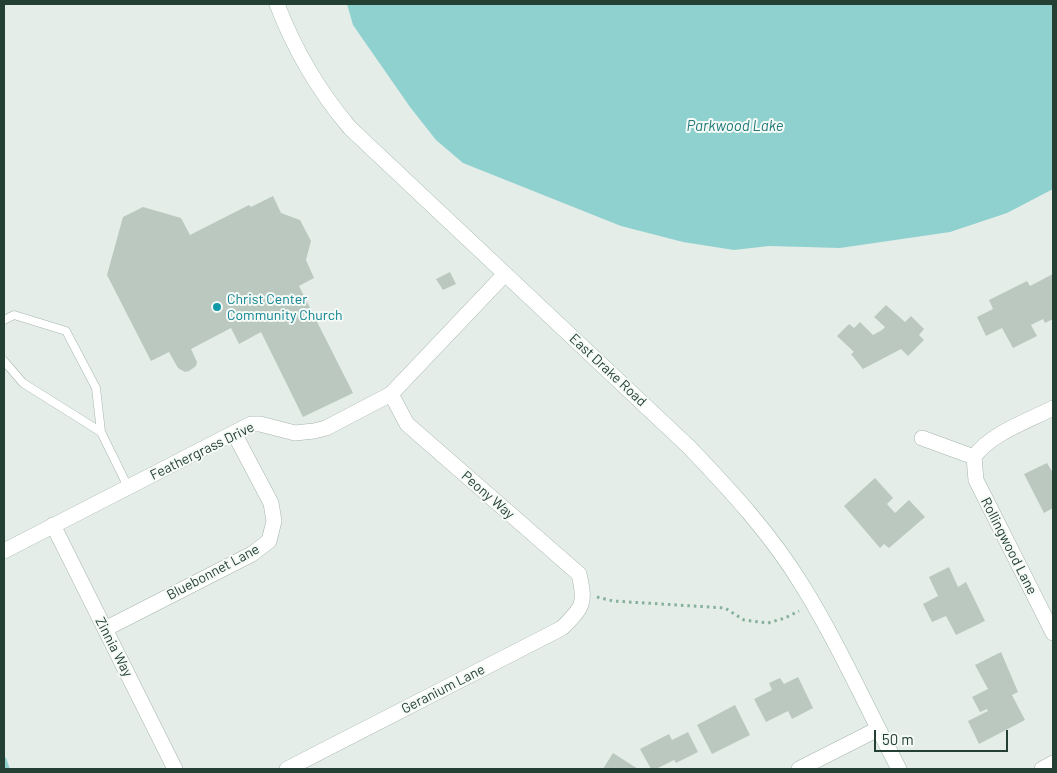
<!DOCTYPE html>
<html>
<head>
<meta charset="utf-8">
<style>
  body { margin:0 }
  #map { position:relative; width:1057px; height:773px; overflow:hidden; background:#e4ede8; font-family:Barlow,sans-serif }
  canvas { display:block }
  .frame { position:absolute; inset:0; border:5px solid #243f33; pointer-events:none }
  .scale { position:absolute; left:874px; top:730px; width:134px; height:22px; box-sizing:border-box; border:2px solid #243f33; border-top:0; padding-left:6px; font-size:15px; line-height:18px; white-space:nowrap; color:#243f33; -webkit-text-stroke:4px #f5faf7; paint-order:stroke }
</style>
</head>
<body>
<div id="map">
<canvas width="1057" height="773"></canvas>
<div class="frame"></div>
<div class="scale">50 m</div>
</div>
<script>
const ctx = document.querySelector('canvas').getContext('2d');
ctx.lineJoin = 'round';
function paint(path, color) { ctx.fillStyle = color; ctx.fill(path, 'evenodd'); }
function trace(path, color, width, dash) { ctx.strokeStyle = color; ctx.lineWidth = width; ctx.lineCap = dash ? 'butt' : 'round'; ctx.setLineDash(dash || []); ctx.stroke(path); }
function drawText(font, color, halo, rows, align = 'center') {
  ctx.font = font + ' Barlow,sans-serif'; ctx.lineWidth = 4; ctx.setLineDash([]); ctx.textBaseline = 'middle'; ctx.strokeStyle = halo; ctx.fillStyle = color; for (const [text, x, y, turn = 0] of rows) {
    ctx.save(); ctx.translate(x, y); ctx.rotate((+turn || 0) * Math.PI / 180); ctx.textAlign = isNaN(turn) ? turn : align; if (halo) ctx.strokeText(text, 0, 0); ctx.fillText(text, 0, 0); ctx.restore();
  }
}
const water = new Path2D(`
  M347 4H1053V189L1007 213 950 232 840 248 769 246 734 250 683 242 621 226 463 163 436 140 410 107 353 25Z`);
const stream = new Path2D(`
  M4 760 7 769`);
const building = new Path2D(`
  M273 196 281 213 300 220 311 241 306 260 314 278 299 286 353 393 303 417 261 332 239 344 231 328 191 349 197 362 196 366 189 371 185 372 178 368 169 352 151 361 107 275 123 217 143 207 181 218 190 235 249 205 251 207Z
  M450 272 456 284 443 290 436 279Z
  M1053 274V319L1045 323 1043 319 1031 325 1037 336 1013 348 1002 328 986 336 977 317 993 309 989 300 1027 281 1030 286Z
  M886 305 905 322 911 316 924 329 919 335 924 340 908 356 901 349 863 369 851 354 854 352 837 336 849 324 854 328 860 322 873 335 882 330 885 327 874 317Z
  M1047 463 1053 473V508L1044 513 1024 474Z
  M875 478 893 498 887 504 895 513 909 500 925 517 889 548 884 544 880 548 844 506Z
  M949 567 958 587 966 582 985 621 956 635 946 616 932 622 923 604 938 596 929 577Z
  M1001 652 1018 692 1012 695 1025 720 979 744 968 721 988 711 987 709 980 712 972 697 988 689 975 665Z
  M798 677 813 708 792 719 788 711 766 722 754 699 772 690 769 683 780 678 784 684Z
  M735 705 750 735 712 754 697 725Z
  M688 732 698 752 676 763 674 760 656 769H651L640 749 669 734 672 740Z
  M613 753 638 769H603Z`);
const path = new Path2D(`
  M597 597 613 601 725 608 744 620 768 623 785 618 799 611`);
const service = new Path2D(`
  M4 320 14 315 66 331 96 388 101 432
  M4 361 23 383 101 432 128 487`);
const minor = new Path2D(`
  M922 438 974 457
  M974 457 976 480 1053 633
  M974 457C991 433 1028 421 1053 408
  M53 525 175 769
  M4 551 251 424H260L295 433 314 431 326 428 391 394 505 274
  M105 629 252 554 269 541 274 521 271 503 234 433
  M287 769 562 628C583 607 586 604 579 574L407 424 391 394
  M799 769 878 729
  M1042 769 1053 763`);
const secondary = new Path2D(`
  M277 4C294 49 318 90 350 128L689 447C730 490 771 534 802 585 838 643 867 708 899 769`);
const markers = [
  [217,307,5,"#0f9aa8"]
];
const cultureNames = [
  ["Christ Center",227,299],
  ["Community Church",227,315]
];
const streetNames = [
  ["East Drake Road",608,370,43],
  ["Feathergrass Drive",202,451,-26],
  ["Peony Way",488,495,41],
  ["Rollingwood Lane",1009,546,63],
  ["Bluebonnet Lane",213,572,-28],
  ["Zinnia Way",114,647,63],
  ["Geranium Lane",443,689,-27]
];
const waterNames = [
  ["Parkwood Lake",735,126]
];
paint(water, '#8ed1cf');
trace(stream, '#8ed1cf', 5.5);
paint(building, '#bac8c0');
trace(service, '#a7b5ae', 9);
trace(minor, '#a7b5ae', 16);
trace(secondary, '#a3b9ad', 16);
trace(path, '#86b09b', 3, [2.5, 4]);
trace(service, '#fff', 8);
trace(minor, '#fff', 15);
trace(secondary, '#fff', 15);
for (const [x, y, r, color] of markers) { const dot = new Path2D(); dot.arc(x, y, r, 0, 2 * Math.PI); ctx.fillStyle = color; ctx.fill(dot); trace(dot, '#f5faf7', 2); }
drawText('14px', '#0d838f', '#f5faf7', cultureNames, 'left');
drawText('14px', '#243f33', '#f5faf7', streetNames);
drawText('italic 15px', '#1f7a79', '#f5faf7', waterNames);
</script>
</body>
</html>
